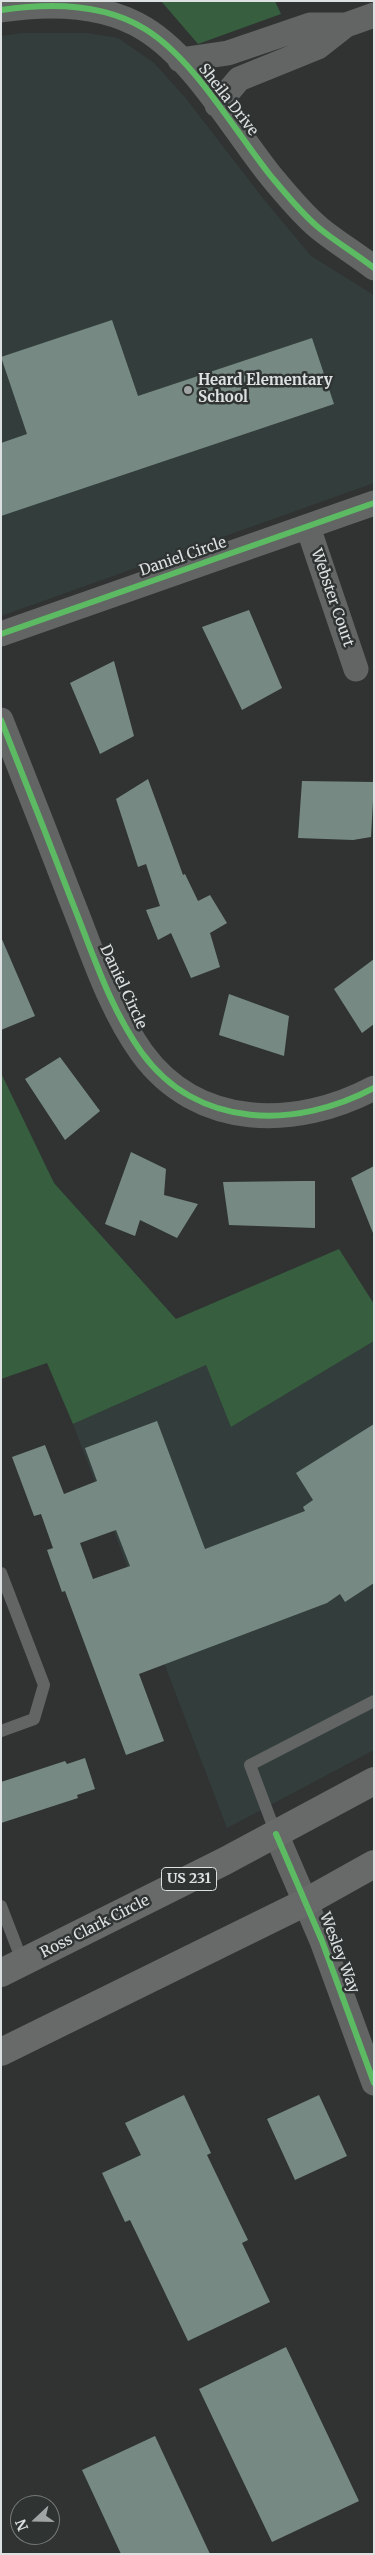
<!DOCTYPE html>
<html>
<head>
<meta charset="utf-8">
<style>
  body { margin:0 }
  #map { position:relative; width:375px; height:2555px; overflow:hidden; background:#303332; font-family:Merriweather,serif }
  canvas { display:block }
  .frame { position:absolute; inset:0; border:2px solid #dee1e1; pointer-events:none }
  .north { position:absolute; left:10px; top:2495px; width:50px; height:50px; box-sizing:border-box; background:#2f3433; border:1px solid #757979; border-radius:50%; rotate:249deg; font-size:14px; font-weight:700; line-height:20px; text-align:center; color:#dee1e1 }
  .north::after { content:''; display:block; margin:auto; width:18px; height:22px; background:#a1a4a4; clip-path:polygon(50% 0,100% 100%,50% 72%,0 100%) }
</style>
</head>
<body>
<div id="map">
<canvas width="375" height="2555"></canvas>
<div class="frame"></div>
<div class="north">N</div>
</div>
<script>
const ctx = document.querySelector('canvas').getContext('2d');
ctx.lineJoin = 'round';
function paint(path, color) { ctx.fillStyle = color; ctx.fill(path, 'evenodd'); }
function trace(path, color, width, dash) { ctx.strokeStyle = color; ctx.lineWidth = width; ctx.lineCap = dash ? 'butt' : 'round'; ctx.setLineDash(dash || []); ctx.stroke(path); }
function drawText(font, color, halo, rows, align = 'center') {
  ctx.font = font + ' Merriweather,serif'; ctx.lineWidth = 5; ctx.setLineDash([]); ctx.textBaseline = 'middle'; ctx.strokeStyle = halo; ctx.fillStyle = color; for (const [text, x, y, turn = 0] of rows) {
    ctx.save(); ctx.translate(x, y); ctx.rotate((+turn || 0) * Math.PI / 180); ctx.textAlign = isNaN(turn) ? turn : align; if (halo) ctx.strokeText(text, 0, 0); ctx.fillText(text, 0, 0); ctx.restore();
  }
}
const built = new Path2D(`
  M22 33H87L118 38 154 63 184 96 265 201 311 256 372 294 374 298V483L1 616V36Z
  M374 1341V1750L227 1828 73 1424 206 1365 231 1427Z`);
const green = new Path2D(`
  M161 1H275L281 14 198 44Z
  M1 1073 54 1183 176 1319 339 1249 374 1304V1341L231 1427 206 1365 73 1424 47 1363 1 1379Z`);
const building = new Path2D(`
  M112 320 138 396 312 338 334 404 1 516V443L27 434 1 357Z
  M249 610 282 688 242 710 202 627Z
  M114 661 134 736 100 754 70 683Z
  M148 779 183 875 185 874 198 901 210 895 227 923 210 933 220 967 191 978 171 933 158 940 146 910 160 906 146 864 138 867 116 799Z
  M302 781 374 782 371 837 353 840 298 838Z
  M1 937 35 1016 1 1030Z
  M374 959V1024L362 1033 334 989Z
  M229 994 289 1016 284 1056 219 1035Z
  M60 1057 100 1111 65 1140 25 1079Z
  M131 1152 166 1169 164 1195 198 1204 177 1238 140 1220 135 1236 105 1224Z
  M374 1166V1233H373L351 1178Z
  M301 1181H315V1228L229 1225 223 1182Z
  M157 1421 205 1549 305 1511 303 1507 313 1500 296 1473 374 1424V1583L345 1602 340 1594 327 1603 139 1674 164 1741 126 1755 65 1591 62 1592 47 1550 53 1548 41 1514 34 1516 12 1457 45 1445 64 1494 97 1481 85 1448ZM116 1530 130 1566 93 1579 80 1543Z
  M85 1758 95 1789 77 1795 78 1798 1 1823V1782L65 1761 67 1764Z
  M184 2095 211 2153 207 2155 248 2240 242 2243 270 2302 188 2341 130 2220 125 2222 102 2173 141 2155 125 2123Z
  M319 2095 347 2156 295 2180 267 2119Z
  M286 2347 359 2501 272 2542 199 2389Z
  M155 2436 210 2554H121L82 2470Z`);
const lane = new Path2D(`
  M1 1573 44 1685 34 1719 1 1731
  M276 1834 250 1765 374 1701
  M1 1906 23 1963`);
const street = new Path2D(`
  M1 10C48 3 103 3 145 29 194 59 234 130 270 175 285 193 301 213 319 228 336 242 356 254 374 268
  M180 60 228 53 310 25H346L374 15
  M217 105 239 79 318 47 346 25
  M308 527 356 669
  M1 634 374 503
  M1 720C25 780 48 839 71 899 92 951 109 1007 142 1053 198 1130 297 1129 374 1088
  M276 1834 322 1941 374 2083`);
const highway = new Path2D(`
  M1 1973 225 1861 374 1781
  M1 2052 306 1902 374 1864`);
const cycleway = new Path2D(`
  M1 10C48 3 103 3 145 29 194 59 234 130 270 175 285 193 301 213 319 228 336 242 356 254 374 268
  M1 634 374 503
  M1 720C25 780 48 839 71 899 92 951 109 1007 142 1053 198 1130 297 1129 374 1088
  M276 1834 322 1941 374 2083`);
const markers = [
  [188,390,5,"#a1a4a4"]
];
const shields = [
  [189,1879,55]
];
const shieldNames = [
  ["US 231",189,1879]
];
const streetNames = [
  ["Sheila Drive",228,100,52],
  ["Daniel Circle",183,557,-19],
  ["Webster Court",332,598,71],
  ["Daniel Circle",123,987,65],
  ["Ross Clark Circle",95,1927,-27],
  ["Wesley Way",339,1953,69]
];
const poiNames = [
  ["Heard Elementary",198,381],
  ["School",198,398]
];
paint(built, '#333e3c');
paint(green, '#365e3f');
paint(building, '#768a83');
trace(lane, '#626564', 12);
trace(street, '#626564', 25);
trace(highway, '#686a6a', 28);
trace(cycleway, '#5cba63', 6);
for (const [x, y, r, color] of markers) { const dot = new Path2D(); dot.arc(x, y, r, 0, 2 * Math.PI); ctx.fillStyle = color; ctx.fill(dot); trace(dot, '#2f3433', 2); }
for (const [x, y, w] of shields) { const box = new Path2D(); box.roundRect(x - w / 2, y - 11.5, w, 23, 4); ctx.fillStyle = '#2f3433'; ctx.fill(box); trace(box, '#dee1e1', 1); }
drawText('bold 14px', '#dee1e1', null, shieldNames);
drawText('15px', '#dee1e1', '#2f3433', streetNames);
drawText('bold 15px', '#dee1e1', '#2f3433', poiNames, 'left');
</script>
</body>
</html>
